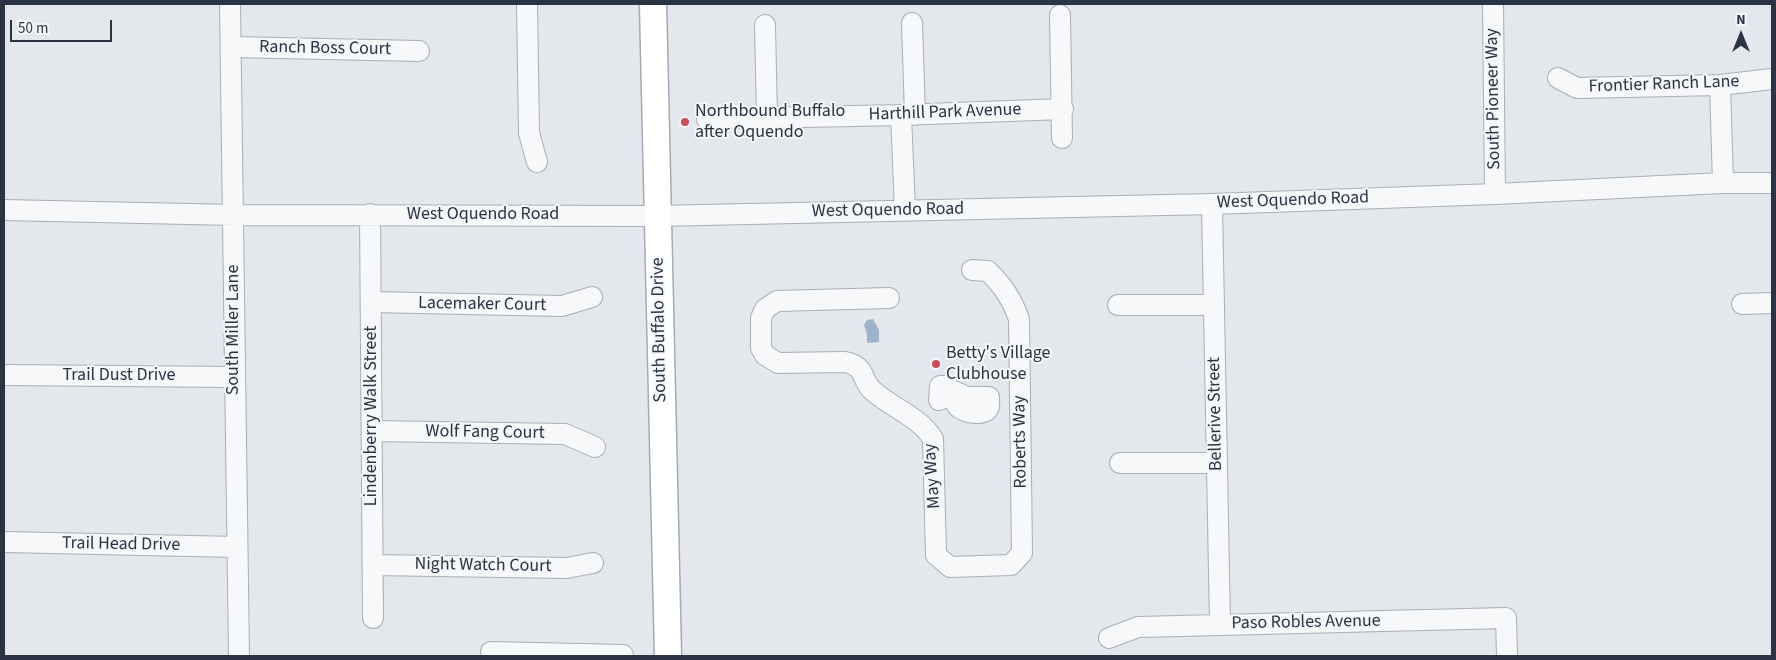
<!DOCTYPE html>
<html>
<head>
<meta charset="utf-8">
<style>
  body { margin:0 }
  #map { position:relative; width:1776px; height:660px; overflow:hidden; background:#e4e7ec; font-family:"Source Sans 3",sans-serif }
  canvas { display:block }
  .frame { position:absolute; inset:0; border:5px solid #2b3445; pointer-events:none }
  .north { position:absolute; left:1716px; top:10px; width:50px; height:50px; -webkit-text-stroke:4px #f4f6f9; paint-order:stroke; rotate:0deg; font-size:14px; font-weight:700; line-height:20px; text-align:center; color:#2b3445 }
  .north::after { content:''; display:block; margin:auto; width:18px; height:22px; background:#2b3445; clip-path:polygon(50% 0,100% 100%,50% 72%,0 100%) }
  .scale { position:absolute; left:10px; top:20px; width:102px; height:22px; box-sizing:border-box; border:2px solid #2b3445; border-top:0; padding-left:6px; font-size:15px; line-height:18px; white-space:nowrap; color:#2b3445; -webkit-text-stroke:4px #f4f6f9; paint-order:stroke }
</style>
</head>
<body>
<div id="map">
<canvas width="1776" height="660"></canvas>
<div class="frame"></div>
<div class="north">N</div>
<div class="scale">50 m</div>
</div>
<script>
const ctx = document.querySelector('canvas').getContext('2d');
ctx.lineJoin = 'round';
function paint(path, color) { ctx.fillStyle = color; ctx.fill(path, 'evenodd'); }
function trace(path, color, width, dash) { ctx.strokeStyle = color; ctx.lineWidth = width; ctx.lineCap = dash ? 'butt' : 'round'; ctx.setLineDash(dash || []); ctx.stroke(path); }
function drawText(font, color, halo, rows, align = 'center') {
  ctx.font = font + ' "Source Sans 3",sans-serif'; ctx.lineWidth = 4; ctx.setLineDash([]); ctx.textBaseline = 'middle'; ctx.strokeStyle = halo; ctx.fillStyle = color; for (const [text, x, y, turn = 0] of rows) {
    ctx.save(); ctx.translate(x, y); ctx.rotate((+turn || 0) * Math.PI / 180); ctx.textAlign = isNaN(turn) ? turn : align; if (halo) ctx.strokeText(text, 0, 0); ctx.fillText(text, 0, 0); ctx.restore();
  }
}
const water = new Path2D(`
  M873 319 879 330V342L867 343V334L864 325 867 320Z`);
const minor = new Path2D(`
  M230 4 239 656
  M527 4 529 133 537 162
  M1493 4 1495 194
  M1060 15 1062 138
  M912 23 915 115
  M765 25 767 118
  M231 47 419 51
  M1558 78 1577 88 1720 85 1772 79
  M1720 85 1723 183
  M901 115 905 210
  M707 119 901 115 1063 109
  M1212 204 1220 625
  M4 210 234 215 657 216 1212 204 1495 194 1723 183H1772
  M370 214 373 618
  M889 298 777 301 765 309 761 318V348L765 355 778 363 845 362C868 367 860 380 873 391 892 408 920 417 933 439L936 555 950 567 1011 565 1022 553 1019 319C1012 299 1003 286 988 271L972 270
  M371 302 562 306 592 297
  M1742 304 1772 303
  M1118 305H1214
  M4 375 234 377
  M940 386H948V389L961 394V397H989C989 400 990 406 988 409 982 416 965 413 958 407 955 404 955 400 951 398 947 397 943 398 939 400Z
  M372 431 565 434 595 447
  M1120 463H1217
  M4 542 237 547
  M373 565 567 568 593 563
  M1109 638 1138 627 1506 618 1507 656
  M491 652 623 655`);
const major = new Path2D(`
  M653 4 668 656`);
const markers = [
  [685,122,5,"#d1495b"],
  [936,364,5,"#d1495b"]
];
const streetNames = [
  ["Ranch Boss Court",325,49,1],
  ["Frontier Ranch Lane",1664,85,-2],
  ["South Pioneer Way",1494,99,-91],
  ["Harthill Park Avenue",945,113,-2],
  ["West Oquendo Road",1293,201,-2],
  ["West Oquendo Road",888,211,-1],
  ["West Oquendo Road",483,215],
  ["Lacemaker Court",482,305,1],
  ["South Miller Lane",234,330,-90],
  ["South Buffalo Drive",660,330,-91],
  ["Trail Dust Drive",119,376],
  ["Bellerive Street",1216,414,-91],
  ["Lindenberry Walk Street",372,416,-90],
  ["Wolf Fang Court",485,433,1],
  ["Roberts Way",1021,442,-91],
  ["May Way",933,476,-94],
  ["Trail Head Drive",121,545,1],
  ["Night Watch Court",483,566,1],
  ["Paso Robles Avenue",1306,623,-1]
];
const poiNames = [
  ["Northbound Buffalo",695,112],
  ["after Oquendo",695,133],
  ["Betty's Village",946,354],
  ["Clubhouse",946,375]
];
paint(water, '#9fb4cc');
trace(minor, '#a9aeb7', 22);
trace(major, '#a3abb8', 29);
trace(minor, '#f7f8fa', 20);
trace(major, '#fff', 26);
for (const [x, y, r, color] of markers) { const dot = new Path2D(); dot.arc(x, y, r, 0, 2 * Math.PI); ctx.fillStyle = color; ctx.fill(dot); trace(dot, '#f4f6f9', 2); }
drawText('18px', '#2b3445', '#f4f6f9', streetNames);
drawText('18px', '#2b3445', '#f4f6f9', poiNames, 'left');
</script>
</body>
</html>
